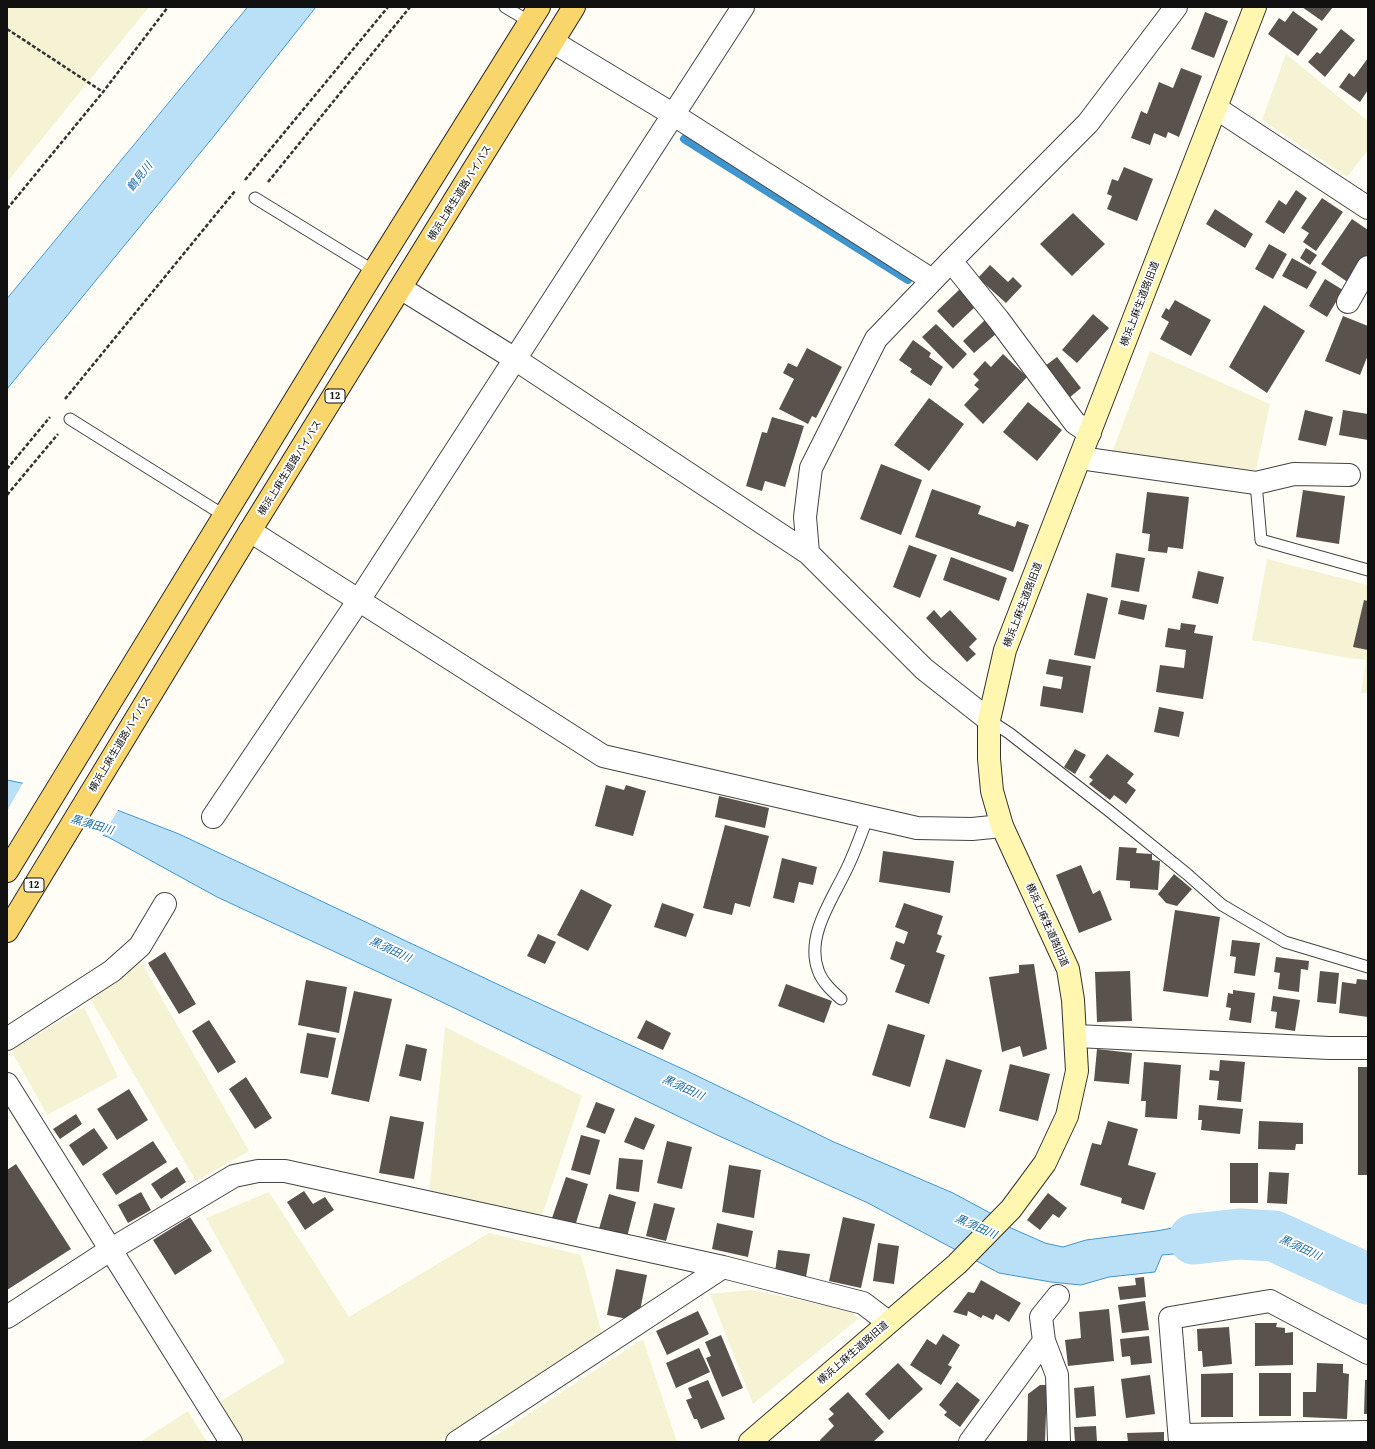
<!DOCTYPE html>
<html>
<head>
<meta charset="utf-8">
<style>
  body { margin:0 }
  #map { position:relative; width:1375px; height:1449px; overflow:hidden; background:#fffdf5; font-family:"IBM Plex Serif",serif }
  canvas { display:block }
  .frame { position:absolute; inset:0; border:8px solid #111; pointer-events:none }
</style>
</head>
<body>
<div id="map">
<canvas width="1375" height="1449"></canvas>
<div class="frame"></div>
</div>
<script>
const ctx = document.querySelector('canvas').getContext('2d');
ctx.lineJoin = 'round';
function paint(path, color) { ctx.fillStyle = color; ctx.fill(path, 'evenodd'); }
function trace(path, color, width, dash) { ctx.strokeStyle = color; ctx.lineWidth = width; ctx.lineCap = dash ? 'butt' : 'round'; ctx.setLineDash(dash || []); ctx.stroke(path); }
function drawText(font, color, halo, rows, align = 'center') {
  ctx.font = font + ' "IBM Plex Serif","Noto Sans JP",serif'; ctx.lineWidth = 4; ctx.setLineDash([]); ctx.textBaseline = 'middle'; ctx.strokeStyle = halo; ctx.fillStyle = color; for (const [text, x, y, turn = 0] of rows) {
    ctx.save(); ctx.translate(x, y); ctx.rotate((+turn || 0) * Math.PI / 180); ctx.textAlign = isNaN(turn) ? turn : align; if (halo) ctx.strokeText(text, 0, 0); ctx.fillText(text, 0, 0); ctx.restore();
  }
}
const farmland = new Path2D(`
  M7 7H149L7 182Z
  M1286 54 1368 121V150L1347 177 1262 120Z
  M1150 351 1270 404 1256 470 1112 453Z
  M1267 559 1368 585V693H1361L1366 660 1348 658 1252 640Z
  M141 962 249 1151 196 1181 89 997Z
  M84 1007 118 1077 47 1115 11 1050Z
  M445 1027 582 1096 541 1218 429 1193Z
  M269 1192 349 1317 489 1233 581 1255 603 1338 438 1442H240L214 1405 285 1362 206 1218Z
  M752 1290 852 1311 858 1319 753 1404 710 1294Z
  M643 1339 677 1442H486Z
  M188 1411 207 1442H140Z`);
const water = new Path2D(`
  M248 7H316L214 136 7 389V299Z
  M7 780 76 794 179 834 512 991 685 1070 834 1142 953 1193 992 1214 1011 1228 1045 1243 1063 1247 1086 1240 1156 1231 1205 1222 1265 1223 1264 1246 1162 1255 1155 1272 1109 1277 1081 1285 1051 1282 999 1273 868 1203 717 1135 419 991 217 897 108 837 63 822 7 809Z`);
const pier = new Path2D(`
  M24 781 76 792 119 808 102 837 63 824 7 811Z`);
const stream = new Path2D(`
  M684 139 908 280`);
const river = new Path2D(`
  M1194 1239 1239 1234 1274 1236 1368 1279`);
const building = new Path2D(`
  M1302 7H1333L1322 21Z
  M1293 11 1318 29 1298 56 1268 34 1279 18 1285 22Z
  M1205 12 1228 21 1214 58 1191 49Z
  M1341 29 1355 40 1325 77 1308 62 1317 52 1320 54Z
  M1368 58V90L1360 102 1339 87 1349 73 1354 77Z
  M1181 68 1202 76 1179 137 1168 132 1166 138 1154 133 1150 145 1131 138 1141 111 1147 114 1159 82 1173 88Z
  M1124 167 1153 179 1137 221 1107 209 1112 196 1107 194 1112 179 1118 181Z
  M1296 190 1307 198 1284 234 1265 222 1279 200 1286 205Z
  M1322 198 1343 212 1316 251 1303 242 1309 233 1301 228Z
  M1215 209 1253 234 1245 248 1206 224Z
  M1073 213 1105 244 1072 276 1040 244Z
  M1352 219 1368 230V254L1349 283 1321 264Z
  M1269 244 1287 254 1273 279 1255 269Z
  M1306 248 1317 255 1310 265 1300 258Z
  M1292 258 1317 272 1307 289 1282 276Z
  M990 265 1008 282 1013 277 1022 286 1006 303 978 278Z
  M1325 279 1343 290 1327 317 1309 306Z
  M960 289 976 306 953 328 937 311Z
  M1175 300 1211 320 1191 356 1160 339 1169 322 1161 317 1166 308 1169 310Z
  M1264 305 1305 331 1267 393 1229 367Z
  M1093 314 1109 328 1077 363 1062 350Z
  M1343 316 1368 326V355L1360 375 1325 361Z
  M985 320 997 333 974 353 963 341Z
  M936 324 967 354 953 369 922 337Z
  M913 340 931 353 929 357 943 367 931 386 910 372 912 369 899 360Z
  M807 348 842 367 816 418 812 416 808 424 779 409 794 379 783 373 788 363 797 367Z
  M1003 354 1027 377 983 424 964 405 979 389 974 385 979 380 973 374 985 361 991 367Z
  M1057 357 1081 388 1069 398 1045 366Z
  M929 398 964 424 929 471 894 445Z
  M1028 402 1062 430 1037 461 1003 432Z
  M1305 410 1333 417 1326 446 1298 440Z
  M1343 410 1368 414V440L1339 435Z
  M772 417 804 426 785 487 765 481 762 491 746 486 762 432 767 433Z
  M881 464 922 480 901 535 860 519Z
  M932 489 981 506 978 514 1015 527 1017 521 1029 525 1013 572 915 537Z
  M1303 490 1345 496 1339 544 1296 537Z
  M1147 492 1189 497 1183 549 1168 547 1167 553 1148 551 1150 534 1142 533Z
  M909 545 937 555 920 598 893 587Z
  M1116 553 1145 558 1139 592 1111 587Z
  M951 557 1007 578 999 601 943 580Z
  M1198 571 1224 577 1218 604 1192 598Z
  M1087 593 1108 598 1095 659 1074 655Z
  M1121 600 1147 605 1144 620 1118 614Z
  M1364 600 1368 601V650L1353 647Z
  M934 610 941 618 950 610 977 639 969 647 976 654 967 662 926 618Z
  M1181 623 1196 625 1194 633 1213 636 1203 699 1156 692 1160 665 1184 668 1186 650 1165 647 1168 628 1180 630Z
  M1049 659 1091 666 1083 713 1040 706 1043 686 1061 689 1063 677 1046 674Z
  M1159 707 1184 712 1179 737 1154 732Z
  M1075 749 1086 755 1075 774 1064 767Z
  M1107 754 1134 774 1127 783 1136 790 1126 804 1114 795 1110 800 1089 784 1093 780 1089 777Z
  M606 785 624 790 626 785 646 791 633 836 595 826Z
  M719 796 769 808 765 828 715 817Z
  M725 825 769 836 750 907 735 903 732 915 703 908Z
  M1119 847 1137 848 1136 853 1152 854V860L1160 861 1158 890 1130 888V881L1116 880Z
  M883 851 954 861 950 893 879 882Z
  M782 858 817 867 813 885 799 882 794 903 773 898Z
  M1081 865 1093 894 1100 890 1112 920 1079 933 1056 875Z
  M1174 874 1192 889 1177 906 1166 903 1158 894Z
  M581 889 612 905 588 951 557 935Z
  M662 903 694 914 686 937 654 927Z
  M904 903 943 916 937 934 942 936 936 952 945 955 929 1004 895 992 905 965 890 959 896 941 904 944 908 932 895 927Z
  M1175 910 1220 917 1208 997 1163 991Z
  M538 934 556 942 545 964 527 956Z
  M1232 940 1260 943 1255 976 1234 973 1236 957 1230 956Z
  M165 952 196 1004 179 1014 148 963Z
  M1276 957 1309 961 1308 970 1301 969 1299 992 1278 989 1280 973 1274 972Z
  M1034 964 1047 1049 1023 1057 1020 1046 1002 1052 989 977 1019 973V965Z
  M1130 971 1132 1021 1097 1022 1095 972Z
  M1320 971 1339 973 1336 1004 1317 1002Z
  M1357 979 1368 980V1017L1339 1013 1342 982 1356 984Z
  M306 980 347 987 339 1033 298 1025Z
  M786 984 832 1001 824 1023 778 1006Z
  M1233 990 1255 993 1251 1023 1229 1020 1231 1008 1226 1007 1228 993 1233 994Z
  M354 991 392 999 369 1102 331 1094Z
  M1273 996 1300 1000 1295 1031 1275 1028 1277 1012 1271 1011Z
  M209 1020 236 1062 218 1073 192 1031Z
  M646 1020 671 1033 663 1050 637 1038Z
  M888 1024 925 1035 910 1087 872 1075Z
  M307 1033 336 1038 328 1078 300 1073Z
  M406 1044 427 1049 421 1081 399 1076Z
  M1097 1049 1132 1053 1129 1084 1094 1081Z
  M946 1059 982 1070 965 1128 929 1118Z
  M1220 1060 1245 1062 1241 1102 1217 1100 1219 1081 1209 1080 1210 1070 1219 1071Z
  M1144 1062 1181 1065 1177 1119 1145 1117 1146 1101H1141Z
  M1010 1064 1050 1074 1038 1121 999 1111Z
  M1358 1067H1368V1175H1358Z
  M246 1077 272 1118 255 1129 229 1089Z
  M129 1089 148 1120 117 1140 97 1109Z
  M596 1102 615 1109 605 1134 586 1127Z
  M1199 1105 1243 1109 1240 1134 1201 1130 1202 1120H1198Z
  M76 1114 82 1124 60 1139 53 1129Z
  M390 1116 424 1122 414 1179 379 1173Z
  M635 1117 655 1125 644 1150 624 1142Z
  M1108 1121 1138 1129 1128 1165 1156 1173 1144 1210 1121 1203 1122 1198 1080 1185 1092 1143 1101 1145Z
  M1259 1121 1303 1123V1144H1296L1295 1150 1258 1149Z
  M94 1128 108 1148 83 1166 69 1145Z
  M581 1135 600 1140 590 1175 571 1170Z
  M153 1141 167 1162 116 1195 102 1174Z
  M667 1141 692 1147 682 1189 657 1183Z
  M619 1158 643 1160 639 1192 616 1189Z
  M1230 1163H1258V1203H1230Z
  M16 1164 71 1249 7 1290V1170Z
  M729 1165 761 1170 754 1218 722 1212Z
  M177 1167 186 1182 161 1199 151 1184Z
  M1269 1172 1289 1173 1287 1204 1267 1203Z
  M566 1177 588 1184 575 1226 552 1218Z
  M304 1191 313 1204 325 1197 334 1210 305 1230 287 1202Z
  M141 1192 151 1210 128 1223 118 1205Z
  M1048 1193 1067 1208 1059 1218 1053 1214 1040 1230 1027 1220Z
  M609 1194 636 1202 627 1237 599 1229Z
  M654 1203 675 1208 666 1241 646 1236Z
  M190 1217 212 1251 175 1275 153 1240Z
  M843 1217 875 1224 861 1288 829 1281Z
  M717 1223 753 1231 748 1257 712 1249Z
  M878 1243 899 1246 894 1284 873 1281Z
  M778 1250 810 1254 806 1277 775 1272Z
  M616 1269 647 1275 638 1321 607 1315Z
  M1144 1277 1146 1297 1120 1300 1118 1287 1136 1285 1135 1278Z
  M981 1280 1021 1303 1009 1322 996 1314 993 1320 983 1315 981 1318 968 1311 967 1316 953 1312 968 1292 974 1293Z
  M1145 1301 1149 1330 1122 1333 1118 1305Z
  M1109 1309 1114 1361 1068 1366 1065 1340 1081 1338 1079 1312Z
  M698 1311 709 1334 667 1355 656 1331Z
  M1255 1323H1277L1276 1327 1285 1328V1333L1293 1332V1365L1255 1366Z
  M1229 1327 1232 1364 1203 1367 1202 1351H1198L1197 1329Z
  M943 1334 960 1345 948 1365 952 1367 941 1385 910 1365 927 1339 936 1345Z
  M721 1335 743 1388 722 1397 706 1358 711 1356 705 1342Z
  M1149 1336 1152 1363 1131 1365 1130 1356 1122 1357 1120 1339Z
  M699 1348 710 1372 676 1388 666 1363Z
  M898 1363 923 1389 889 1420 865 1394Z
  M1317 1363 1343 1364V1373L1349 1374 1347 1419 1303 1417V1392H1316Z
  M1233 1373V1417H1201V1374Z
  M1259 1373H1291V1416H1259Z
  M1150 1375 1155 1414 1126 1418 1121 1379Z
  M708 1380 725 1419 701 1429 697 1419H694L686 1400 692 1398 688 1388Z
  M1365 1380H1368V1414H1364Z
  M957 1382 980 1400 960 1427 944 1415 947 1412 939 1405Z
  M1040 1385H1047L1045 1442H1027L1028 1394Z
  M1094 1386 1096 1416 1076 1418 1074 1388Z
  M848 1392 884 1432 873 1442H821L820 1440 834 1426 828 1419 834 1414 829 1409Z
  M1096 1426 1097 1442H1075L1074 1427Z
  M1164 1432V1442H1128L1127 1433Z`);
const path = new Path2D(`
  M7 29 103 92
  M245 180 388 7
  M268 182 410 7
  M7 209 103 92 168 7
  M65 399 235 191
  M7 469 50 417
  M7 495 58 434`);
const lane = new Path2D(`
  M505 7 530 22
  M255 198 374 271
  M70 419 225 516
  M1256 483 1261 540 1368 570
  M989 720 1009 733 1108 810 1187 874 1222 905 1285 942 1368 967
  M841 999C832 991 822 982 818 970 805 934 835 896 849 864 856 849 862 832 868 816`);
const street = new Path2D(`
  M553 42 674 115 932 280
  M1216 108 1368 208
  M951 261 998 319 1075 423 1090 433
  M402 289 515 359 808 553
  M1348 302 1368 267
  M1080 458 1256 483 1294 474 1349 475
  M250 531 603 756 917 828 972 829 1002 826
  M989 720 924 669 808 553 805 517 811 468 876 339 951 261 1088 123 1176 7
  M213 817 359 600 743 7
  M1076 1036 1329 1048H1368
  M7 1039 112 971 140 946 165 904
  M7 1084 231 1442
  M1058 1296 1041 1317 1044 1341 1057 1375 1059 1442
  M7 1317 110 1250 234 1176 258 1171H285L723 1267 863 1303 888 1322
  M1180 1435 1368 1432
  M457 1442 723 1267
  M970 1442 1044 1341
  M1180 1442 1170 1318 1270 1301 1368 1353`);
const secondary = new Path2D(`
  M750 1442 957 1264 1011 1209 1045 1163 1067 1116 1077 1071 1073 1000 1068 969 1002 826 992 791 989 759V720L1005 650 1255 7`);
const primary = new Path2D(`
  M7 871 374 271 539 7
  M7 931 250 531 574 7`);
const shields = [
  [335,396,20],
  [34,885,20]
];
const shieldNames = [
  ["12",335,396],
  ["12",34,885]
];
const streetNames = [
  ["横浜上麻生道路バイパス",460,193,-58],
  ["横浜上麻生道路旧道",1140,304,-69],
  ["横浜上麻生道路バイパス",290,468,-58],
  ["横浜上麻生道路旧道",1023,605,-69],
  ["横浜上麻生道路バイパス",120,744,-59],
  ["横浜上麻生道路旧道",1047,925,66],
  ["横浜上麻生道路旧道",853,1353,-41]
];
const waterNames = [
  ["鶴見川",140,177,-52],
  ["黒須田川",92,825,16],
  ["黒須田川",390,950,25],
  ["黒須田川",683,1088,25],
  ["黒須田川",976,1227,24],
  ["黒須田川",1300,1248,25]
];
paint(farmland, '#f6f3d4');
paint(water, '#b9e0f7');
trace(water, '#3f96cf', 1);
paint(pier, '#fffdf5');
trace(stream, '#3f96cf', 8);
trace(river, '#b9e0f7', 51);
paint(building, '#5a524d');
trace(lane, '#444', 13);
trace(street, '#444', 24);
trace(secondary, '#333', 24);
trace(primary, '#222', 24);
trace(path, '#333', 2.5, [4, 2]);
trace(lane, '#fff', 11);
trace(street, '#fff', 22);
trace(secondary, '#fff6b0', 22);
trace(primary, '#f9d66b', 22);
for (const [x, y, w] of shields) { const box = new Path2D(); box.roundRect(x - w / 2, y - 7, w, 14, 3); ctx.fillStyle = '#fff'; ctx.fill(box); trace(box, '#111', 1); }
drawText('bold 9px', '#111', null, shieldNames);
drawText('10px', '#111', '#fff', streetNames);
drawText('italic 11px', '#1768a6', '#fff', waterNames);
</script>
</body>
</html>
